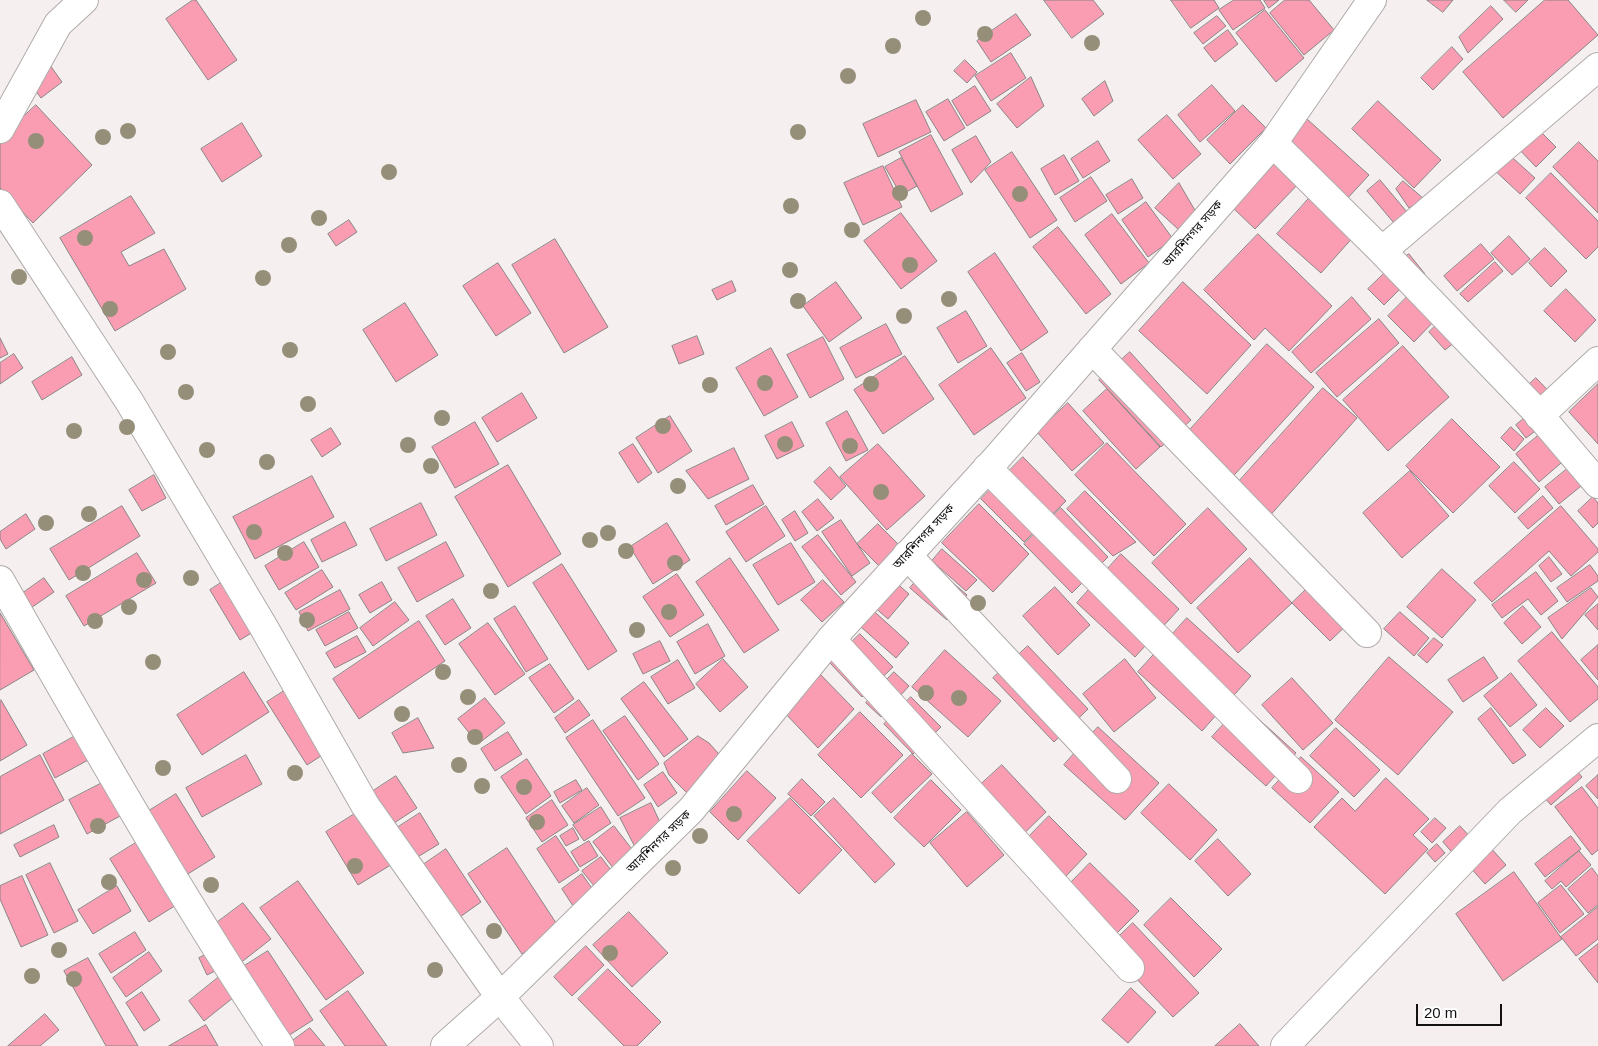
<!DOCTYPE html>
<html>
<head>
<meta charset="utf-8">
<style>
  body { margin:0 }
  #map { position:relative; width:1598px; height:1046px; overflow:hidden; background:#f5f0ef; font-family:Helvetica,sans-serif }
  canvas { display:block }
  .scale { position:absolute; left:1416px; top:1004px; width:86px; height:22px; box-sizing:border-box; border:2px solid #131211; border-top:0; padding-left:6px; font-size:15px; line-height:18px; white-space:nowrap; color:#131211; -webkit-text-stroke:4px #fff; paint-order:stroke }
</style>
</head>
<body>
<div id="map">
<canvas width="1598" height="1046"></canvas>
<div class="scale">20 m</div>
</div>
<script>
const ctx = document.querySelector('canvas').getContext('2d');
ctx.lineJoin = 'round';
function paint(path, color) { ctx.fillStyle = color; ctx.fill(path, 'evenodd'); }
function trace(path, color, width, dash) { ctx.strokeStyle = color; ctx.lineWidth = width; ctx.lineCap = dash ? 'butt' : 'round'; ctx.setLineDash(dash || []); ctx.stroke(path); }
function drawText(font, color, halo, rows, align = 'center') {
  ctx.font = font + ' Helvetica,"Noto Sans Bengali",sans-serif'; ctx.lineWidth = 4; ctx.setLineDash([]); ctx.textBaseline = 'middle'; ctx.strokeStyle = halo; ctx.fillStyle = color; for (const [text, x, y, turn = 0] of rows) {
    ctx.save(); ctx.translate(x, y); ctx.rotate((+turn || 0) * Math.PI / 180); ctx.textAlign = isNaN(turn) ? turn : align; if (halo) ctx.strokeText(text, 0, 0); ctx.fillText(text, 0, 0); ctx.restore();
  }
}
const building = new Path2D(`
  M193 0H196L237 60 208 80 166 19Z
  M1044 0H1093L1104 14 1072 38Z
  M1171 0H1214L1219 8 1191 28Z
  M1234 0H1260L1265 8 1233 30 1219 10Z
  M1264 0H1279L1269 8Z
  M1285 0H1309L1334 30 1304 55 1270 13Z
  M1427 0H1453L1443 12Z
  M1504 0H1528L1516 12Z
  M1545 0H1568L1598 35 1503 118 1463 72Z
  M1491 6 1503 19 1468 53 1459 37Z
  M1265 10 1304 58 1276 82 1236 33Z
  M1016 14 1031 35 991 62 977 41Z
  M1217 16 1226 26 1203 44 1194 33Z
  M1228 30 1238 44 1215 62 1204 48Z
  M1452 47 1463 59 1433 90 1421 78Z
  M1011 53 1026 78 991 101 975 76Z
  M42 54 62 82 41 98 20 70Z
  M965 60 977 72 967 83 954 71Z
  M1031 77 1044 106 1017 128 997 104Z
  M1105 81 1113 101 1094 116 1082 99Z
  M1212 85 1235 111 1200 142 1178 115Z
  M975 86 991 111 967 126 952 101Z
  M948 99 965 128 944 141 926 112Z
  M916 100 931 132 878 157 863 124Z
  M1378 101 1441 160 1414 188 1352 129Z
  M36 105 92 165 33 223 0 188V139Z
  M1243 105 1266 128 1230 164 1207 140Z
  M1167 115 1201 154 1173 179 1138 140Z
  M1307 119 1369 175 1345 201 1284 145Z
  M242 123 262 156 222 182 201 149Z
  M1536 127 1556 147 1536 167 1516 146Z
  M931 135 963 194 931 212 899 152Z
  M976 136 991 162 971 183 952 150Z
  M1098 141 1110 161 1083 178 1071 159Z
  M1579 142 1598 161V213L1553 167Z
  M1505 151 1535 178 1520 194 1490 166Z
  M1012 152 1057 220 1030 238 985 170Z
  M1064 155 1079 181 1055 195 1041 169Z
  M1278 157 1302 180 1255 229 1231 206Z
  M901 158 917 186 901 195 885 167Z
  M883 166 902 207 863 225 844 183Z
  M1551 173 1598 221V247L1586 259 1526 198Z
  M1091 177 1107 201 1075 222 1060 198Z
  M1132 179 1143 198 1118 214 1106 195Z
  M1380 180 1407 212 1394 223 1367 191Z
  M1403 181 1424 199 1409 208 1396 189Z
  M1179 183 1196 212 1179 230 1155 208Z
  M1312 195 1356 234 1321 273 1277 234Z
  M131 196 155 233 121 252 129 266 164 249 186 289 115 331 60 238Z
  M1146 202 1173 239 1148 257 1122 220Z
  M901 213 937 261 901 289 864 241Z
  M1112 214 1149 263 1121 284 1085 235Z
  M349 220 357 232 336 246 328 234Z
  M1058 227 1111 294 1086 314 1033 247Z
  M1258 234 1332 306 1289 351 1265 328 1254 340 1204 290Z
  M1509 236 1530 259 1512 275 1491 253Z
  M555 239 608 327 564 353 512 265Z
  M1481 244 1494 259 1457 291 1444 276Z
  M1545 248 1567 271 1551 287 1529 263Z
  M995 253 1048 332 1021 351 968 272Z
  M1409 254 1425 274 1413 283 1397 263Z
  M1495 262 1503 271 1468 302 1460 294Z
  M498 263 531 313 496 336 463 286Z
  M1389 269 1404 285 1384 305 1368 289Z
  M732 281 736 291 717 300 712 290Z
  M836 282 862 318 829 342 803 306Z
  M1183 282 1251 345 1207 394 1139 331Z
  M1566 289 1596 320 1575 342 1544 311Z
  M1412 292 1438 317 1414 342 1388 316Z
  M1352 297 1371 319 1311 373 1292 352Z
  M405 303 438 355 396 382 363 330Z
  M966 311 987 346 958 363 937 328Z
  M1444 318 1461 337 1445 350 1429 332Z
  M1379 319 1399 343 1337 397 1316 373Z
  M886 324 902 354 856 378 840 348Z
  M697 336 704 354 679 364 672 346Z
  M823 337 844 379 810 398 787 355Z
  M0 338 8 354 0 358Z
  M1267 344 1314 387 1226 484 1179 442Z
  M1403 346 1449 397 1388 451 1343 400Z
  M771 348 798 397 764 416 736 368Z
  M991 348 1026 398 974 435 939 385Z
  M1130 352 1191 420 1161 447 1099 380Z
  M1022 353 1040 382 1026 391 1007 363Z
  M14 354 23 368 0 384V363Z
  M905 356 934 399 883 434 854 390Z
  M72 357 82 375 42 400 32 382Z
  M1536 378 1563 406 1523 390Z
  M1598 384V444L1569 412Z
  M1323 388 1357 418 1258 529 1224 498Z
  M1107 389 1160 447 1136 469 1083 411Z
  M522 393 537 418 497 442 482 418Z
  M1068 403 1104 443 1072 471 1037 432Z
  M847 411 868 450 846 461 826 423Z
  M1531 413 1542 426 1526 438 1516 425Z
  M670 416 692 451 658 473 636 438Z
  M1452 419 1500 467 1453 513 1406 466Z
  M475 422 499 464 455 488 432 447Z
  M792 422 804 446 777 459 765 436Z
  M1511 427 1524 439 1514 451 1501 438Z
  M331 428 341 444 322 457 311 440Z
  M1545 430 1568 457 1539 482 1516 454Z
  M1107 443 1186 524 1154 556 1075 475Z
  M633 444 652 473 638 483 619 453Z
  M878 444 925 496 887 530 840 477Z
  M734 448 749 479 708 499 686 471Z
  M1023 457 1066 501 1024 542 981 499Z
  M1514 462 1540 489 1515 513 1489 486Z
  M508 465 561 554 508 587 455 497Z
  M1572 465 1586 482 1559 504 1545 487Z
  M830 467 846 486 831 500 814 482Z
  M1410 471 1449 516 1402 558 1363 513Z
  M154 475 166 498 142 511 129 490Z
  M312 476 334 517 255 559 233 517Z
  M753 485 764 504 726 525 715 506Z
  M1085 491 1136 542 1113 556 1067 509Z
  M1543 496 1553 508 1528 529 1518 518Z
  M1593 497 1598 503V523L1593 528 1578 511Z
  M818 499 834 518 817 531 802 512Z
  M421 503 437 535 386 561 370 529Z
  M979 504 1029 554 993 592 942 543Z
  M122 506 140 536 69 580 50 549Z
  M766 506 785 536 746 562 726 532Z
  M1561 506 1598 549V552L1571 576 1549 551 1492 602 1474 583Z
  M1061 508 1108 557 1072 593 1024 544Z
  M1208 508 1247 549 1191 604 1152 563Z
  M795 511 808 533 795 541 782 520Z
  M26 514 35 529 6 549 0 539V532Z
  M841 520 870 563 852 576 822 532Z
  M345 522 357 545 322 562 311 540Z
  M667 523 690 560 653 584 630 547Z
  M878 524 901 547 880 567 857 544Z
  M818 535 856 582 841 595 802 547Z
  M304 542 319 567 279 590 265 566Z
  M446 542 464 576 417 602 398 568Z
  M791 543 815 582 778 605 753 565Z
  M942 549 977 580 966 591 932 561Z
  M137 553 156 583 84 626 66 596Z
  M1121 554 1179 609 1135 657 1077 603Z
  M1549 557 1562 574 1551 582 1539 566Z
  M730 558 779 630 744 653 696 582Z
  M1250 558 1292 603 1238 653 1197 608Z
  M562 564 617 651 588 670 533 583Z
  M931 564 967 595 947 620 910 588Z
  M1590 565 1598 576V581L1567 602 1557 588Z
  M1442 569 1476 600 1442 638 1407 607Z
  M322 570 333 587 296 610 285 593Z
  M1536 572 1558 601 1541 615 1528 599 1502 618 1492 605Z
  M677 574 704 615 670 637 643 597Z
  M44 578 54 592 25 612 16 598Z
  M227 579 258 629 240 640 210 590Z
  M823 580 844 602 822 622 801 600Z
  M894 581 909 594 888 619 873 606Z
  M1315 581 1353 619 1330 641 1292 603Z
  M382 582 392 600 370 613 359 595Z
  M1055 587 1090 625 1058 655 1023 616Z
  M1591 588 1598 597 1562 639 1548 618Z
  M340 590 350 609 308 631 299 612Z
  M453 599 471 628 445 645 426 616Z
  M395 602 409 620 373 646 360 628Z
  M866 604 909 643 896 658 852 619Z
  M1598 604V630L1585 615Z
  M515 606 548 659 526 672 494 619Z
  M1523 606 1541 627 1522 644 1504 623Z
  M349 612 358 628 325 646 316 630Z
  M1400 612 1429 638 1414 656 1384 629Z
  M0 613 34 670 0 690Z
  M1187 618 1251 676 1202 731 1138 672Z
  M419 621 445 661 359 719 333 679Z
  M488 623 525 674 495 695 459 644Z
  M708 624 725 656 695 674 677 642Z
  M1552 632 1598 687V699L1570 722 1518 661Z
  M860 634 893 667 862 697 830 663Z
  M357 636 366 652 335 668 326 653Z
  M1434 638 1443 645 1427 663 1418 655Z
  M660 641 670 661 643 674 633 654Z
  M1598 645V680L1581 660Z
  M1028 646 1088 709 1054 742 993 678Z
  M945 650 1001 701 968 737 912 687Z
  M1389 657 1453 712 1398 775 1335 720Z
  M1484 657 1498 678 1463 702 1448 680Z
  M723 659 748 687 720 712 696 684Z
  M1125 659 1156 698 1114 732 1083 694Z
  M678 660 695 688 668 704 651 677Z
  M550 664 574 699 554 713 529 678Z
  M817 671 854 709 818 748 783 711Z
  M244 672 269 712 202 755 177 715Z
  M894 672 909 686 881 717 866 703Z
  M1511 673 1537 705 1510 727 1484 696Z
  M1292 678 1333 723 1303 750 1262 705Z
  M298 682 338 745 307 765 267 702Z
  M644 682 688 739 664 757 621 699Z
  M911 697 941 727 913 754 884 724Z
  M485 698 505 723 478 744 458 719Z
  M1 700 27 745 0 761V701Z
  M579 700 590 715 565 733 555 718Z
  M1242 704 1296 753 1266 786 1212 737Z
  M1491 708 1526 755 1513 764 1478 719Z
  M1546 708 1564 726 1540 748 1523 730Z
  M860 712 903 755 861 798 818 755Z
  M625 716 659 764 638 780 603 731Z
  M418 718 434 748 403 753 392 733Z
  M593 720 645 798 618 816 566 738Z
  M1098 727 1159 783 1125 820 1064 765Z
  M1336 728 1380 770 1354 797 1310 756Z
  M508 732 522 754 495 771 481 749Z
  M77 735 90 759 55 778 43 754Z
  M698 736 709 743 718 753 720 771 693 799 669 775 664 763Z
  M912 754 932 774 891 813 872 793Z
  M1562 754 1582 777 1551 805 1531 782Z
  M40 755 64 800 0 834V777Z
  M246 755 262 784 202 817 186 788Z
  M1301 757 1339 792 1310 823 1272 788Z
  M527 759 551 796 526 814 501 777Z
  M1002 765 1046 812 1011 846 966 798Z
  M747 771 776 798 738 840 710 812Z
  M663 772 677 793 658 807 644 785Z
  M1598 775V799L1586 786Z
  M396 776 417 808 388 827 367 795Z
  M1386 778 1429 819 1413 835 1428 849 1385 894 1314 827 1342 798 1355 811Z
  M802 779 825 802 811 816 788 794Z
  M576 780 582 790 560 803 554 792Z
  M931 780 961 810 924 847 894 818Z
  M104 782 122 815 87 834 69 800Z
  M1169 784 1217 830 1190 860 1141 813Z
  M1582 787 1598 808V850L1592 855 1555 807Z
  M587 788 599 805 574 823 562 806Z
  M176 794 215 857 183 877 144 814Z
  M790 798 842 850 799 894 747 841Z
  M834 798 895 864 875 883 814 816Z
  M552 800 568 825 542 842 526 818Z
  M651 803 665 833 635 847 620 818Z
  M601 807 611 823 584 841 573 825Z
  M361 810 394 863 358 885 326 832Z
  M967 812 1004 855 967 887 930 843Z
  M420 813 439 844 411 861 392 831Z
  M1049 816 1087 854 1049 894 1010 856Z
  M1435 818 1446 828 1432 843 1421 832Z
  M54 825 59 837 20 857 14 845Z
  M614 826 638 857 617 873 593 842Z
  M1460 826 1475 842 1457 858 1443 842Z
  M573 828 579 839 566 846 560 836Z
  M556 836 579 870 559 883 537 849Z
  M1571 836 1581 849 1545 877 1535 864Z
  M142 839 181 902 149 922 110 859Z
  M1218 839 1251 874 1228 896 1195 861Z
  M589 841 598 856 580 867 571 852Z
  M1437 844 1445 853 1435 862 1427 853Z
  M1490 847 1506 865 1485 884 1469 866Z
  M507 848 560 929 522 954 468 874Z
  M446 849 481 902 453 922 417 869Z
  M1579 851 1591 865 1566 887 1561 881 1552 889 1545 881Z
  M601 857 613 873 595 887 582 871Z
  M50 863 78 921 54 933 26 875Z
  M1090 863 1139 911 1102 948 1054 900Z
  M1592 868 1598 876V905L1588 913 1568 889Z
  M1514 872 1562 939 1503 981 1456 914Z
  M582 874 596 894 575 909 562 889Z
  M22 876 48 935 21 947 0 899V886Z
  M298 881 364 973 326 1000 260 908Z
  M1561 885 1584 914 1560 933 1538 903Z
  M117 886 131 911 93 934 78 910Z
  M1171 898 1222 949 1194 977 1144 925Z
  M243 903 271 939 239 964 211 927Z
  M1598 907V939L1576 956 1561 937Z
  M629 912 668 953 632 987 593 945Z
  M1133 923 1199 993 1173 1017 1107 948Z
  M135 932 146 950 111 973 99 954Z
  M1598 944V983L1579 959Z
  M586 946 604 965 572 996 554 977Z
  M213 951 221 968 207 975 199 958Z
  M268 951 313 1020 283 1039 238 970Z
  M149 952 162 971 126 997 113 978Z
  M88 958 138 1046H106L64 971Z
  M608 969 661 1022 637 1046H624L578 999Z
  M219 977 234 997 204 1021 189 1001Z
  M1131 988 1156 1012 1128 1043 1102 1020Z
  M348 991 387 1046H345L320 1011Z
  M142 992 160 1020 144 1031 126 1003Z
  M45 1014 59 1030 40 1046H8Z
  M1240 1024 1259 1046H1215Z
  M206 1025 218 1046H169Z
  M310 1028 325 1046H285Z`);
const street = new Path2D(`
  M0 129 58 24 84 0
  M1273 143 1382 251 1534 409 1598 484
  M0 204 129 401 263 626 365 805 500 997 539 1046
  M1382 251 1598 67
  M1092 349 1367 633
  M1539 416 1598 361
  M987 468 1298 779
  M907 555 1117 779
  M0 580C90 737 179 895 280 1046
  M831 639 1130 968
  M1285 1046 1510 811 1598 738`);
const secondary = new Path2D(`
  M445 1046 500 997 691 810 831 639 995 460 1273 143 1372 0`);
const trees = [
  [923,18],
  [985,34],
  [1092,43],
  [893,46],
  [848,76],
  [128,131],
  [798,132],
  [103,137],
  [36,141],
  [389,172],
  [900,193],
  [1020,194],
  [791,206],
  [319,218],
  [852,230],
  [85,238],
  [289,245],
  [910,265],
  [790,270],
  [19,277],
  [263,278],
  [949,299],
  [798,301],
  [110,309],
  [904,316],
  [290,350],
  [168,352],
  [765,383],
  [871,384],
  [710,385],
  [186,392],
  [308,404],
  [442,418],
  [663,426],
  [127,427],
  [74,431],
  [785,444],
  [408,445],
  [850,446],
  [207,450],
  [267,462],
  [431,466],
  [678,486],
  [881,492],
  [89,514],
  [46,523],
  [254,532],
  [608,533],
  [590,540],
  [626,551],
  [285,553],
  [675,563],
  [83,573],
  [191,578],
  [144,580],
  [491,591],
  [978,603],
  [129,607],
  [669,612],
  [307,620],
  [95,621],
  [637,630],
  [153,662],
  [443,672],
  [926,693],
  [468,697],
  [959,698],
  [402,714],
  [475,737],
  [459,765],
  [163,768],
  [295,773],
  [482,786],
  [524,787],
  [734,814],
  [537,822],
  [98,826],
  [700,836],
  [355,866],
  [673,868],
  [109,882],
  [211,885],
  [494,931],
  [59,950],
  [610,953],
  [435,970],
  [32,976],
  [74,979]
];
const streetNames = [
  ["আরশিনগর সড়ক",1193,234,-49],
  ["আরশিনগর সড়ক",924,537,-47],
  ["আরশিনগর সড়ক",659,842,-44]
];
paint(building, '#fb9db2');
trace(building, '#898485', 1);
trace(street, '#b0abaa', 30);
trace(secondary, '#b0abaa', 30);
trace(street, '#fff', 28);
trace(secondary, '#fff', 28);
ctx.fillStyle = '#958e78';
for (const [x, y] of trees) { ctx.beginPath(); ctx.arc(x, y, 8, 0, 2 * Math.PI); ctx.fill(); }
drawText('12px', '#131211', '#fff', streetNames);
</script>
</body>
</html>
